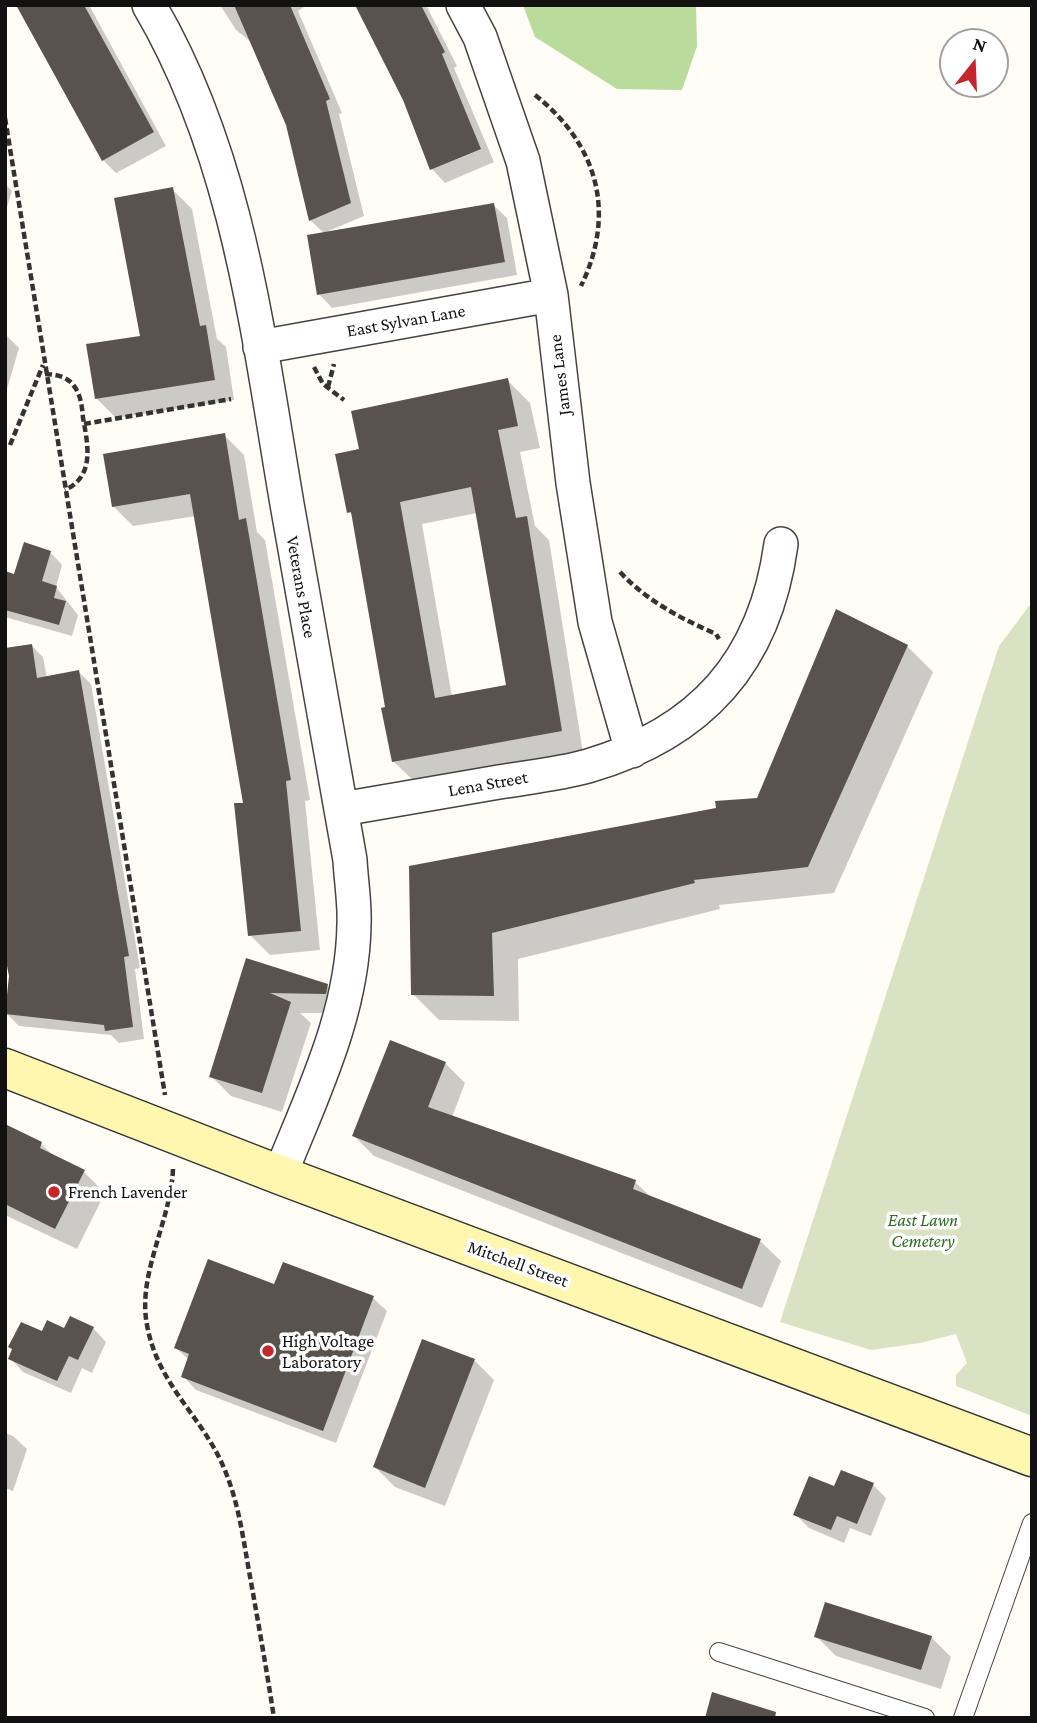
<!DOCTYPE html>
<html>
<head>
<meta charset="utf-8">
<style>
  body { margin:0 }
  #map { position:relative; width:1037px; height:1723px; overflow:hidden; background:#fffdf5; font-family:"Crimson Pro",serif }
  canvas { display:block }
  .frame { position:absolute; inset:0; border:7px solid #111; pointer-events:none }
  .north { position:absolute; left:939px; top:28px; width:70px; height:70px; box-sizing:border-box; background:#fff; border:2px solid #a0a0a0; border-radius:50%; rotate:18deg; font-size:19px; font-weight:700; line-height:28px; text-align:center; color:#111 }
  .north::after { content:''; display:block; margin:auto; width:24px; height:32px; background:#c4262e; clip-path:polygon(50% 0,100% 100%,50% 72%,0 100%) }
</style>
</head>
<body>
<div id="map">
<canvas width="1037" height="1723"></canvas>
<div class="frame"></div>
<div class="north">N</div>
</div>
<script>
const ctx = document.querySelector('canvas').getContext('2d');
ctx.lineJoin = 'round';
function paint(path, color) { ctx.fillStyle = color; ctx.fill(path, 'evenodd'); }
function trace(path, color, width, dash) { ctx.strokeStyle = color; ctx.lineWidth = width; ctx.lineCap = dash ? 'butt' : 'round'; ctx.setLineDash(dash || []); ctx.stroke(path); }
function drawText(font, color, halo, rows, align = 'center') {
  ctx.font = font + ' "Crimson Pro",serif'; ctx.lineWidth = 7; ctx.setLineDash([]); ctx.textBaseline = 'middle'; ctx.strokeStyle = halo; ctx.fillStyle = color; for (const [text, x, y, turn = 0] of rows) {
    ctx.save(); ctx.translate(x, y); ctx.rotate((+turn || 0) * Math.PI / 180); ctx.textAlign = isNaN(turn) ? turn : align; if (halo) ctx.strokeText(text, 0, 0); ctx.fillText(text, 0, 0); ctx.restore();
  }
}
const forest = new Path2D(`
  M523 5H696L697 46 682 90 617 89 535 37Z`);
const cemetery = new Path2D(`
  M1032 602V1416L956 1386V1375L967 1363 956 1334 920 1343 871 1350 780 1322 999 646Z`);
const shadow = new Path2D(`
  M18 5H89L166 146 116 173 103 160Z
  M220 5H307L298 11 342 113 339 114 364 216 326 232 493 205 507 218 517 275 332 308 319 294 325 234 310 220 287 125 251 42 236 30Z
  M357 5H426L457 66 454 68 494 162 445 183 432 169 405 99Z
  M5 184 12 191 5 213Z
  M172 189 192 209 217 339 226 347 234 400 116 418 96 398 142 337Z
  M5 334 19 348 5 396Z
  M507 380 530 403 540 448 520 452 535 526 549 540 583 753 416 783 393 761 387 708 353 516 349 512 361 451ZM477 513 508 686 452 697 422 524Z
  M224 435 244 455 257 532 265 540 310 800 305 801 320 950 270 955 250 935 245 804 196 516 133 526 113 506Z
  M50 552 62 565 56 587 78 615 72 636 5 617V573L16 576Z
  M31 645 43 657 47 678 79 672 91 684 140 968 135 969 144 1039 119 1043 111 1035 19 1026 7 1014Z
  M907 646 933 672 834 893 719 905 720 909 518 959 519 1021 439 1020 413 994 411 868 718 810 758 799Z
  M248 961 327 986 347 1006 345 1013H300L311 1023 282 1112 231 1096 211 1076Z
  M445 1063 465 1083 452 1117 635 1182 652 1198 760 1241 781 1261 762 1308 374 1156 354 1136Z
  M5 1126 41 1144 55 1157 84 1172 105 1193 77 1249 7 1216 5 1218Z
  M275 1286 373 1298 387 1311 336 1443 196 1390 183 1376 189 1360 176 1348Z
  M93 1328 106 1342 92 1373 82 1368 71 1393 23 1372 10 1358 42 1333Z
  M474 1360 494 1380 445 1506 395 1487 375 1467Z
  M5 1433 13 1436 27 1449 13 1491 5 1488Z
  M873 1485 886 1498 871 1536 850 1528 844 1543 809 1528 795 1514 835 1489Z
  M816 1636 931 1637 951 1657 941 1689 836 1656Z`);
const building = new Path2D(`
  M16 5H84L154 132 102 161Z
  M234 5H290L330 99 326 101 351 203 309 221 286 125Z
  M355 5H421L445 52 442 54 481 149 430 170 403 100Z
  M173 187 200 326 206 325 215 380 95 399 86 344 140 336 114 198Z
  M494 203 505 262 317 295 307 235Z
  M508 378 518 426 498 430 516 518 527 516 562 731 392 762 381 708 385 707 351 512 347 513 335 454 359 449 351 411ZM471 487 506 685 435 698 400 502Z
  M225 433 239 520 246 518 291 780 286 781 301 931 248 936 234 803H243L190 494 112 507 103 454Z
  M24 542 51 551 42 581 57 586 54 598 66 601 59 625 5 610V571L14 574Z
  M836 609 908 645 808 867 694 880 695 883 492 933 494 996 411 995 409 866 716 808 715 801 757 798Z
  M32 644 37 678 79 670 129 956 124 957 133 1027 105 1031 104 1025 5 1014 9 976 5 956V648Z
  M246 958 328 984 326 994 270 993 291 1002 262 1093 209 1077Z
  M390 1040 446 1062 428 1107 636 1180 633 1189 761 1239 742 1289 352 1136Z
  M5 1124 42 1142 40 1148 85 1170 55 1229 5 1204Z
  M208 1259 274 1284 283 1262 374 1296 323 1431 181 1377 189 1354 174 1348Z
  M70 1316 94 1327 78 1360 69 1356 57 1381 8 1359 12 1349 8 1347 21 1322 42 1331 47 1320 64 1328Z
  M422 1339 475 1359 425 1488 373 1467Z
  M841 1470 874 1483 857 1524 837 1516 831 1530 793 1515 809 1476 834 1486Z
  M825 1602 932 1636 921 1670 814 1637Z
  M712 1692 776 1712 775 1718H705Z`);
const path = new Path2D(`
  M535 95C597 144 617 212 581 286
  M5 118 165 1095
  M314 367 323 384 344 400
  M45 374C56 374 68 377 74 386 81 395 82 407 83 418 88 445 95 476 65 490
  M328 387 334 364
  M84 424 231 399
  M10 445 43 365
  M620 572C647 601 680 618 716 634L719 639
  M173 1169C171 1221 137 1274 147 1325 158 1387 205 1418 226 1473 240 1508 244 1545 251 1582 259 1627 267 1672 274 1718`);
const lane = new Path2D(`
  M719 1652 925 1718
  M963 1718 1032 1523`);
const street = new Path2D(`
  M149 5C238 156 258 334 287 504 307 623 330 741 350 860 351 881 355 903 354 924 353 1013 312 1095 280 1175
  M463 5 480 37 523 161 551 295 573 483 595 622 632 751
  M260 347 551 295
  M342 809C394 800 447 791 499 782 529 777 560 774 588 766 701 733 765 662 781 544`);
const secondary = new Path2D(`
  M5 1068 280 1175 1032 1457`);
const markers = [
  [54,1192,7,"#c4262e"],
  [268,1351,7,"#c4262e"]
];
const streetNames = [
  ["East Sylvan Lane",406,321,-10],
  ["James Lane",560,375,-97],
  ["Veterans Place",301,587,80],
  ["Lena Street",488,784,-10],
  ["Mitchell Street",518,1264,20]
];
const poiNames = [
  ["French Lavender",68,1192],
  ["High Voltage",282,1341],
  ["Laboratory",282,1362]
];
const parkNames = [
  ["East Lawn",923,1220],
  ["Cemetery",923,1241]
];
paint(forest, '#b9dc9c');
paint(cemetery, '#d9e3c4');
paint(shadow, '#0003');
paint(building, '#5a524d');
trace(lane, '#444', 20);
trace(street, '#444', 36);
trace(secondary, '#333', 41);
trace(path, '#333', 4.5, [7, 3.5]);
trace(lane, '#fff', 18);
trace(street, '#fff', 33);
trace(secondary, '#fff6b0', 38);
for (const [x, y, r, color] of markers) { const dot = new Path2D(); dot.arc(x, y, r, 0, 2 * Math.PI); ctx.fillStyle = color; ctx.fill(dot); trace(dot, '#fff', 2.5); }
drawText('18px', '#111', '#fff', streetNames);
drawText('18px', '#111', '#fff', poiNames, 'left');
drawText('italic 18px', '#2f6b1f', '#fff', parkNames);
</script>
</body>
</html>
